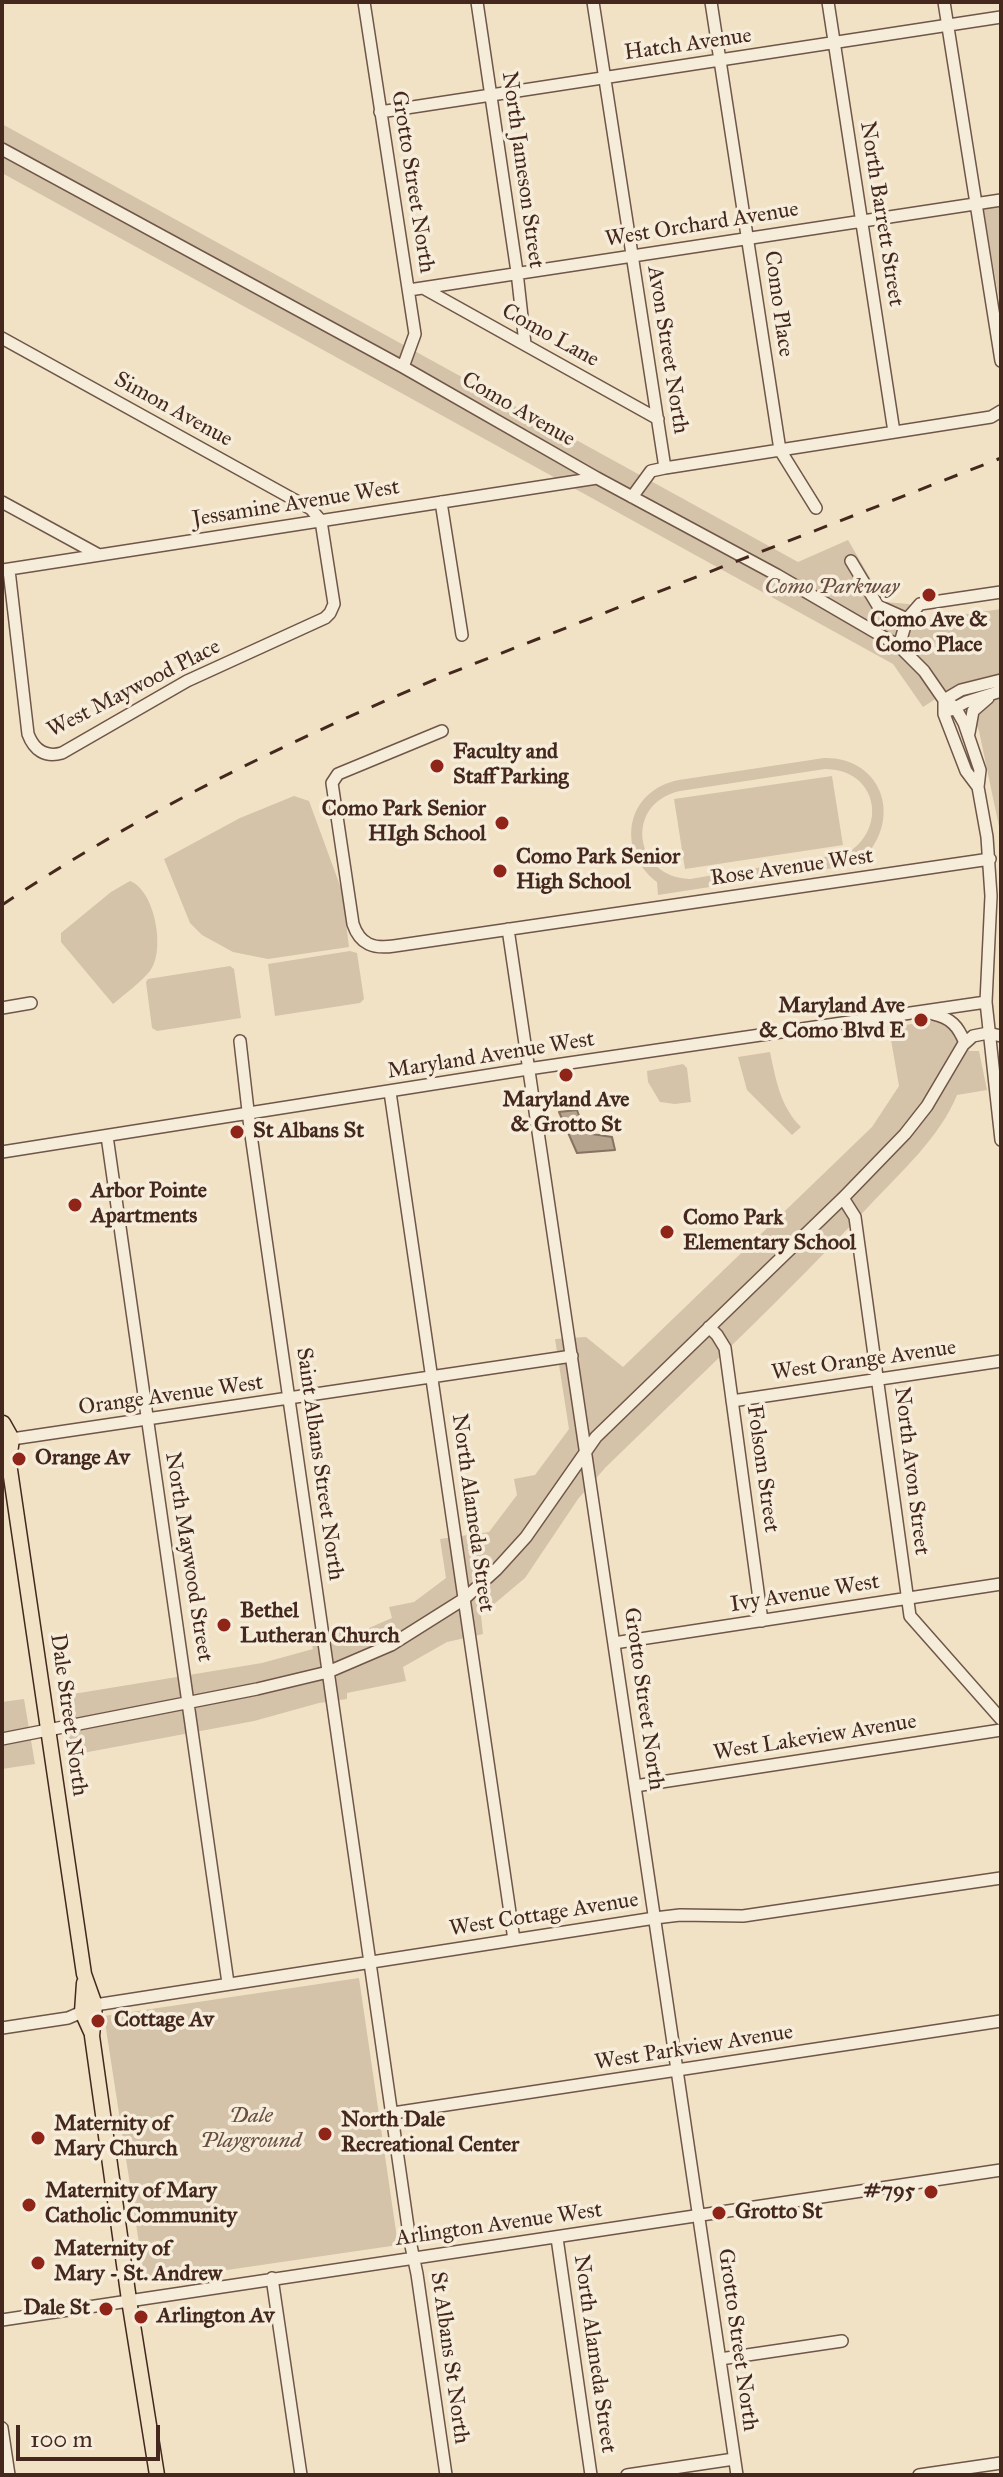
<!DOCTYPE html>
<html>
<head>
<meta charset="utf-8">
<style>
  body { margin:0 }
  #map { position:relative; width:1003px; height:2477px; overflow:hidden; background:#f1e2c6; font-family:"IM FELL Great Primer",serif }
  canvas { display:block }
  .frame { position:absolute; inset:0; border:4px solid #44281e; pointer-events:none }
  .scale { position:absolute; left:16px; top:2425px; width:144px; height:36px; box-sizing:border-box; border:4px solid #44281e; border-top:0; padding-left:10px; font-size:24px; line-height:28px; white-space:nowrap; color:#44281e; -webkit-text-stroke:6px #f6ecda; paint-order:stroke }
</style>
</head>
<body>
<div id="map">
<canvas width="1003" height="2477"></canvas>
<div class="frame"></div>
<div class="scale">100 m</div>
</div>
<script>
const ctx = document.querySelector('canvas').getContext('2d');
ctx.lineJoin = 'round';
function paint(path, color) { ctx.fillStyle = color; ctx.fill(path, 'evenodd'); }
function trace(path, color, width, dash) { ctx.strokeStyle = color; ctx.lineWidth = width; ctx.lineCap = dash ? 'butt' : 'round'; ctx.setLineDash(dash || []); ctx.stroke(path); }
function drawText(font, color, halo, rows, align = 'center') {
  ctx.font = font + ' "IM FELL Great Primer",serif'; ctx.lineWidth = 7; ctx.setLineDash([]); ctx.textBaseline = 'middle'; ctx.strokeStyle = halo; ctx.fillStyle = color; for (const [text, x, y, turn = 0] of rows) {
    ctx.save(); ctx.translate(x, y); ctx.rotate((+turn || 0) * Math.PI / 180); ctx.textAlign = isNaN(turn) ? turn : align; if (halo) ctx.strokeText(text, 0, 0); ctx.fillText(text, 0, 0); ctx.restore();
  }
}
const green = new Path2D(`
  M2 124 798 562 848 540 884 602 909 604 925 620 1001 609V836L979 731 960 683 923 707 893 664 2 173Z
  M1001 205V310L983 208Z
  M824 758C877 757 901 809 870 851L872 862 658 895 657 882C615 850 626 790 679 780ZM825 769C876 769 889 826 848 853L690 879C633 877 624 803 680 791Z
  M832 776 843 845 685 869 674 799Z
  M294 796 309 801 342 891 349 947 268 959 233 952 202 935 190 923 164 859 240 818Z
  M130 881C155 890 166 951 150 971 140 983 125 994 113 1004L61 942V933L111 892Z
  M350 951 357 953 364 999 360 1003 275 1016 268 964Z
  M230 966 234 969 241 1018 157 1031 152 1028 146 982 148 979Z
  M939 1019 954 1031 956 1040 970 1051H979L987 1090 957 1095C940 1137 901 1172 870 1205 786 1296 694 1381 605 1468L578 1499 525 1578 481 1615 483 1634 447 1642 403 1667 406 1681 347 1693V1699L319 1703 254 1721 72 1755 61 1696 262 1663 313 1649 310 1637 369 1628 392 1618 389 1607 414 1602 446 1578 440 1539 489 1532 517 1495 514 1479 535 1475 569 1429 555 1339 586 1337 623 1367 872 1127 899 1086 889 1028Z
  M770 1052C776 1080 780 1106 801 1127L792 1135 747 1090 738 1057Z
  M683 1064 687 1068 691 1102 675 1104 660 1102 648 1082 647 1071Z
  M24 1699 35 1764 2 1769V1702Z
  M359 1978 398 2245 145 2282 104 2016Z`);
const water = new Path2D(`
  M577 1110 585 1133 612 1137 615 1150 577 1153 559 1112Z`);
const minor = new Path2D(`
  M364 2 415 334 403 367
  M477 2 517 272 525 344
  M593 2 665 468
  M711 2 780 450 816 508
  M828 2 894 432
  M944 2 1001 361
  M380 112 1001 17
  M2 149 403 367 597 478 777 575 899 646 924 671 944 700 955 707 964 723 980 770 978 787
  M423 288 658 419
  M409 290 1001 200
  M2 338 311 509 321 521 334 604 330 613 325 618 187 681 62 753C45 758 34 750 28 734L9 570
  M632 497 651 471 665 468 991 417 1001 411
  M2 502 99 555
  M441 502 462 635
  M851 561 878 606 907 619
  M3 570 597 478
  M899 646 907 619 920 604 1001 592
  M944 700V714L966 771 978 787 987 837 991 896 986 1002 1001 1140
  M944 700 961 690 1001 680
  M951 710 966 702 1001 691
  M442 731 338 774 332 783 353 924C360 945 374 949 394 946L990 859
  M969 733 973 711 988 698
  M508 929 737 2475
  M2 1008 31 1003
  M933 1014C951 1018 958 1026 965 1043
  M240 1041 250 1128 410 2241 417 2274 446 2475
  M390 1092 514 1940
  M107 1136 228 1983
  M2 1152 528 1069 986 1002
  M843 1198 855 1217 910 1616 1001 1719
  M709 1327 717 1335 725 1348 762 1621
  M732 1401 1001 1361
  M12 1439 572 1356
  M614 1643 1001 1584
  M2 1739 257 1689 328 1672 391 1645 464 1599 496 1570 526 1537 596 1437 843 1198 905 1134 927 1106 963 1045 973 1036 988 1033 1001 1036
  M635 1786 1001 1730
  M95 2005 655 1918 680 1915 743 1916 1001 1878
  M2 2028 68 2018 82 2012
  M393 2113 1001 2021
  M557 2238 591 2475
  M272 2278 301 2475
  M2 2320 1001 2170
  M720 2359 842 2341
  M2 2428 9 2475
  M627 2475 734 2459
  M919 2475 1001 2463`);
const major = new Path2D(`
  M3 1423 12 1439 9 1460
  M2 1445 9 1463 84 1974 95 2005 92 2036 129 2300 157 2475
  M84 1983 82 2012 91 2032`);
const rail = new Path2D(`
  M2 905C142 811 293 739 448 674L1001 458`);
const markers = [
  [929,595,8,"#8f2418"],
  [437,766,8,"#8f2418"],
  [502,823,8,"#8f2418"],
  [500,871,8,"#8f2418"],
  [921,1020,8,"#8f2418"],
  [566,1075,8,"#8f2418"],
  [237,1132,8,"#8f2418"],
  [75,1205,8,"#8f2418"],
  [667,1232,8,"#8f2418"],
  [19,1459,8,"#8f2418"],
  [224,1625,8,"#8f2418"],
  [98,2021,8,"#8f2418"],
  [325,2134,8,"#8f2418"],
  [38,2138,8,"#8f2418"],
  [931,2192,8,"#8f2418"],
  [29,2205,8,"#8f2418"],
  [719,2213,8,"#8f2418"],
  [38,2263,8,"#8f2418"],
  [106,2309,8,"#8f2418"],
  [141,2317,8,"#8f2418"]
];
const streetNames = [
  ["Hatch Avenue",688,45,-8],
  ["North Jameson Street",522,170,82],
  ["Grotto Street North",412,182,81],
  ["North Barrett Street",881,214,81],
  ["West Orchard Avenue",702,225,-9],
  ["Como Place",778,304,82],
  ["Como Lane",550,336,29],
  ["Avon Street North",667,350,81],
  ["Simon Avenue",173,410,29],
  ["Como Avenue",518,410,30],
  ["Jessamine Avenue West",296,504,-9],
  ["West Maywood Place",134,689,-27],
  ["Rose Avenue West",792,868,-8],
  ["Maryland Avenue West",491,1056,-9],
  ["West Orange Avenue",864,1361,-8],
  ["Orange Avenue West",171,1396,-8],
  ["Saint Albans Street North",319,1464,82],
  ["Folsom Street",762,1469,82],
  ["North Avon Street",911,1471,83],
  ["North Alameda Street",472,1513,82],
  ["North Maywood Street",188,1557,81],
  ["Ivy Avenue West",805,1594,-9],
  ["Grotto Street North",643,1699,82],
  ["Dale Street North",68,1715,82],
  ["West Lakeview Avenue",815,1738,-9],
  ["West Cottage Avenue",544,1915,-9],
  ["West Parkview Avenue",694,2048,-9],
  ["Arlington Avenue West",499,2225,-8],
  ["Grotto Street North",737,2340,82],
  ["North Alameda Street",594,2354,82],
  ["St Albans St North",449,2358,82]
];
const parkNames = [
  ["Como Parkway",832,588],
  ["Dale",251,2117],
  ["Playground",251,2142]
];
const poiNames = [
  ["Como Ave &",929,621,"center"],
  ["Como Place",929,646,"center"],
  ["Faculty and",453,753],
  ["Staff Parking",453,778],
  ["Como Park Senior",486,810,"right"],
  ["HIgh School",486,835,"right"],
  ["Como Park Senior",516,858],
  ["High School",516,883],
  ["Maryland Ave",905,1007,"right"],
  ["& Como Blvd E",905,1032,"right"],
  ["Maryland Ave",566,1101,"center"],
  ["& Grotto St",566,1126,"center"],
  ["St Albans St",253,1132],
  ["Arbor Pointe",91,1192],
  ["Apartments",91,1217],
  ["Como Park",683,1219],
  ["Elementary School",683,1244],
  ["Orange Av",35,1459],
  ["Bethel",240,1612],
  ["Lutheran Church",240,1637],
  ["Cottage Av",114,2021],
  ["North Dale",341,2121],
  ["Recreational Center",341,2146],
  ["Maternity of",54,2125],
  ["Mary Church",54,2150],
  ["Maternity of Mary",45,2192],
  ["Catholic Community",45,2217],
  ["#795",915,2192,"right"],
  ["Grotto St",735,2213],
  ["Maternity of",54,2250],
  ["Mary - St. Andrew",54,2275],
  ["Dale St",90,2309,"right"],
  ["Arlington Av",157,2317]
];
paint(green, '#d4c2a9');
paint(water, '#b6a38d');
trace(water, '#887261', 2);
trace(minor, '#6f5648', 14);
trace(major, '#44281e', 17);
trace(minor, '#f6ecda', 11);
trace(major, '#f1e2c6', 14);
trace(rail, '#44281e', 3, [14, 14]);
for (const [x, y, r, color] of markers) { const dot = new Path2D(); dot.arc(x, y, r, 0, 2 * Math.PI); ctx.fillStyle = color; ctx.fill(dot); trace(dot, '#f6ecda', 3); }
drawText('22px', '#44281e', '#f6ecda', streetNames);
drawText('italic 22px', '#684e41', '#f6ecda', parkNames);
drawText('bold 22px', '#44281e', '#f6ecda', poiNames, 'left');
</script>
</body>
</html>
